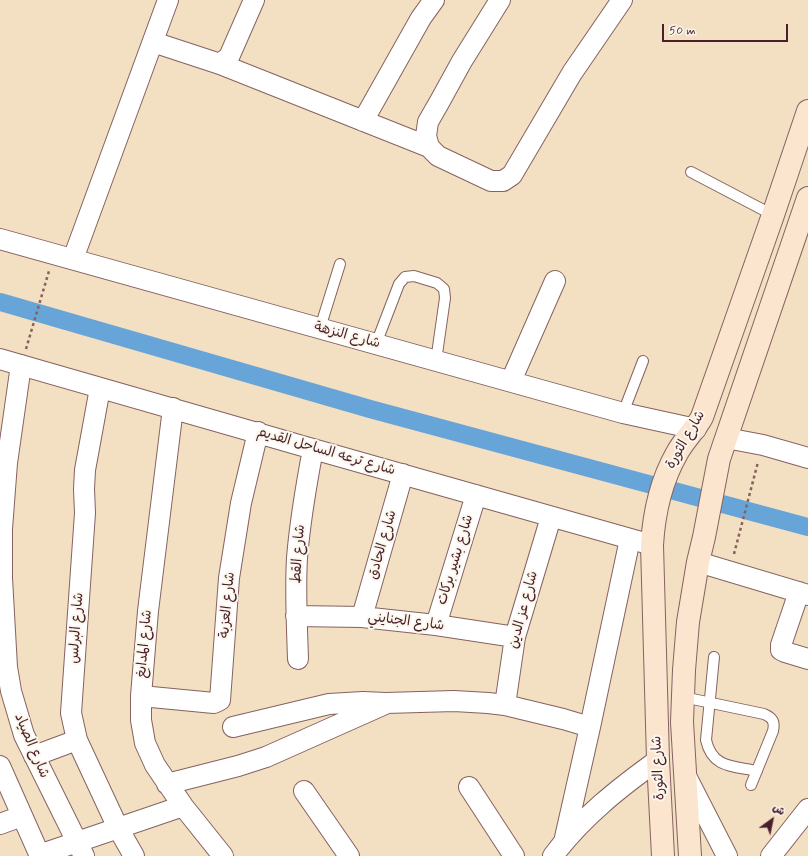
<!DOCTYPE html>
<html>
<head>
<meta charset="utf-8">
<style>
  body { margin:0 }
  #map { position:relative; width:808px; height:856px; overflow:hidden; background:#f3dfc2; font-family:Mynerve,"Playpen Sans Arabic",sans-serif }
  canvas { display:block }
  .north { position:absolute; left:752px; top:800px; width:40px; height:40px; -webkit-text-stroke:3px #fbf7ec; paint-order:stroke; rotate:33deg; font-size:11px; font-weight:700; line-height:16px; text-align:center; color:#4a1f2b }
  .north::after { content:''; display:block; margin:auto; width:14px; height:18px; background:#4a1f2b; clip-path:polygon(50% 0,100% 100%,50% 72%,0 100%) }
  .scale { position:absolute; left:662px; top:24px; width:126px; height:18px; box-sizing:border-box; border:2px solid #4a1f2b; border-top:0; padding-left:5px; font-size:12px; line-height:14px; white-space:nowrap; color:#4a1f2b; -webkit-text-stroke:3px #fbf7ec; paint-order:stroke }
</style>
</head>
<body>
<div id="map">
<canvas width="808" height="856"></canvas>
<div class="north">ش</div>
<div class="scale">50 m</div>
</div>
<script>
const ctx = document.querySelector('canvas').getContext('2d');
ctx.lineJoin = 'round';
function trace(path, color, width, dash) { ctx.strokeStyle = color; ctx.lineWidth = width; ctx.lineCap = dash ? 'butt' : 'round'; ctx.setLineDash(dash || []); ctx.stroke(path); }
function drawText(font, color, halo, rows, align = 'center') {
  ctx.font = font + ' Mynerve,"Playpen Sans Arabic",sans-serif'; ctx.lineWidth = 4; ctx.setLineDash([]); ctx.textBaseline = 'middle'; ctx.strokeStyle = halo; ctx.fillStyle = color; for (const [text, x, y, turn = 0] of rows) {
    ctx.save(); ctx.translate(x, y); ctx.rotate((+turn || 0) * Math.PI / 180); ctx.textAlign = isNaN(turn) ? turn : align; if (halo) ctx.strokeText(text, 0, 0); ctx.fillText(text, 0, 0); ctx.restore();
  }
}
const canal = new Path2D(`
  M0 302 370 409 808 527`);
const path = new Path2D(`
  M26 349 49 271
  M734 554 758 462`);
const lane = new Path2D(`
  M691 172 773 215
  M320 328 340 264
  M376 344 399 284 405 277 414 276 437 283 444 289 445 298 436 361
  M623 413 643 361
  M714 657 706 740C712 768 733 766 757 771
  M683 697 764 714C773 718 775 722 773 731L751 785`);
const street = new Path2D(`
  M500 0 462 61 440 101 428 122 426 136 429 147 438 156 491 181H503L512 175 572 73 622 0
  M153 42 220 64 229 57 254 0
  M220 64 429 147
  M363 121 421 18 434 0
  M0 239 623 413 696 429
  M73 259 168 0
  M0 359 313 449 652 545
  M21 365 7 463 2 529V578L7 667 11 691 24 735 84 856
  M511 381 555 281
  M100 388 85 470 84 489 85 513 71 713 77 740 118 828 134 856
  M173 408 148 611 141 696V720L145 743 155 765 183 806 223 856
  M726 438 763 445 808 458
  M698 562 808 595
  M799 592 781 645V650L785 652 808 659
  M296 616 362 617 436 625 515 637
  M362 617 403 474
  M436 625 476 495
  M298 659C297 626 295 592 297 558 300 521 306 486 313 449
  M141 696 214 703 220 700 229 578 241 503 258 432
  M505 705 515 637 551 517
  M233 727 329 704 363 702 386 703 454 701 488 703 505 705 563 719 590 727
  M34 756 77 740
  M0 766 40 856
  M686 776 727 856
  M167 784 238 766 266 757 385 704
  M469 787 514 856
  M304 791 349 856
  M0 824 22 816
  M564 842 590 727 630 539
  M39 855 183 806
  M553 856C582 817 619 788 658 760
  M771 856 808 809`);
const secondary = new Path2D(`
  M663 856 658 760 652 545C654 512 661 481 677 453 684 440 695 430 702 417L773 215 808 111
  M690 856 682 722 684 670 688 622 698 562 704 537 719 459 808 198`);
const streetNames = [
  ["شارع النزهة",347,336,15],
  ["شارع الثورة",686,440,-60],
  ["شارع ترعه الساحل القديم",326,452,16],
  ["شارع الحادق",383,545,-74],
  ["شارع القط",299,554,-86],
  ["شارع بشير بركات",456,560,-73],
  ["شارع العزبة",228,605,-85],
  ["شارع عز الدين",524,610,-75],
  ["شارع الجنايني",406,622,7],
  ["شارع البرلس",77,628,-86],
  ["شارع المدابغ",145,644,-85],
  ["شارع الصياد",31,746,67],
  ["شارع الثورة",659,768,-93]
];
trace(canal, '#67a4d8', 18);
trace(lane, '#856260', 12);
trace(street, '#856260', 22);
trace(secondary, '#856260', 24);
trace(path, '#856260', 2.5, [3, 3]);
trace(lane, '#fff', 10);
trace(street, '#fff', 20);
trace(secondary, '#fbe5cf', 22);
drawText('14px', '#4a1f2b', '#fbf7ec', streetNames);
</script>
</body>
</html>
